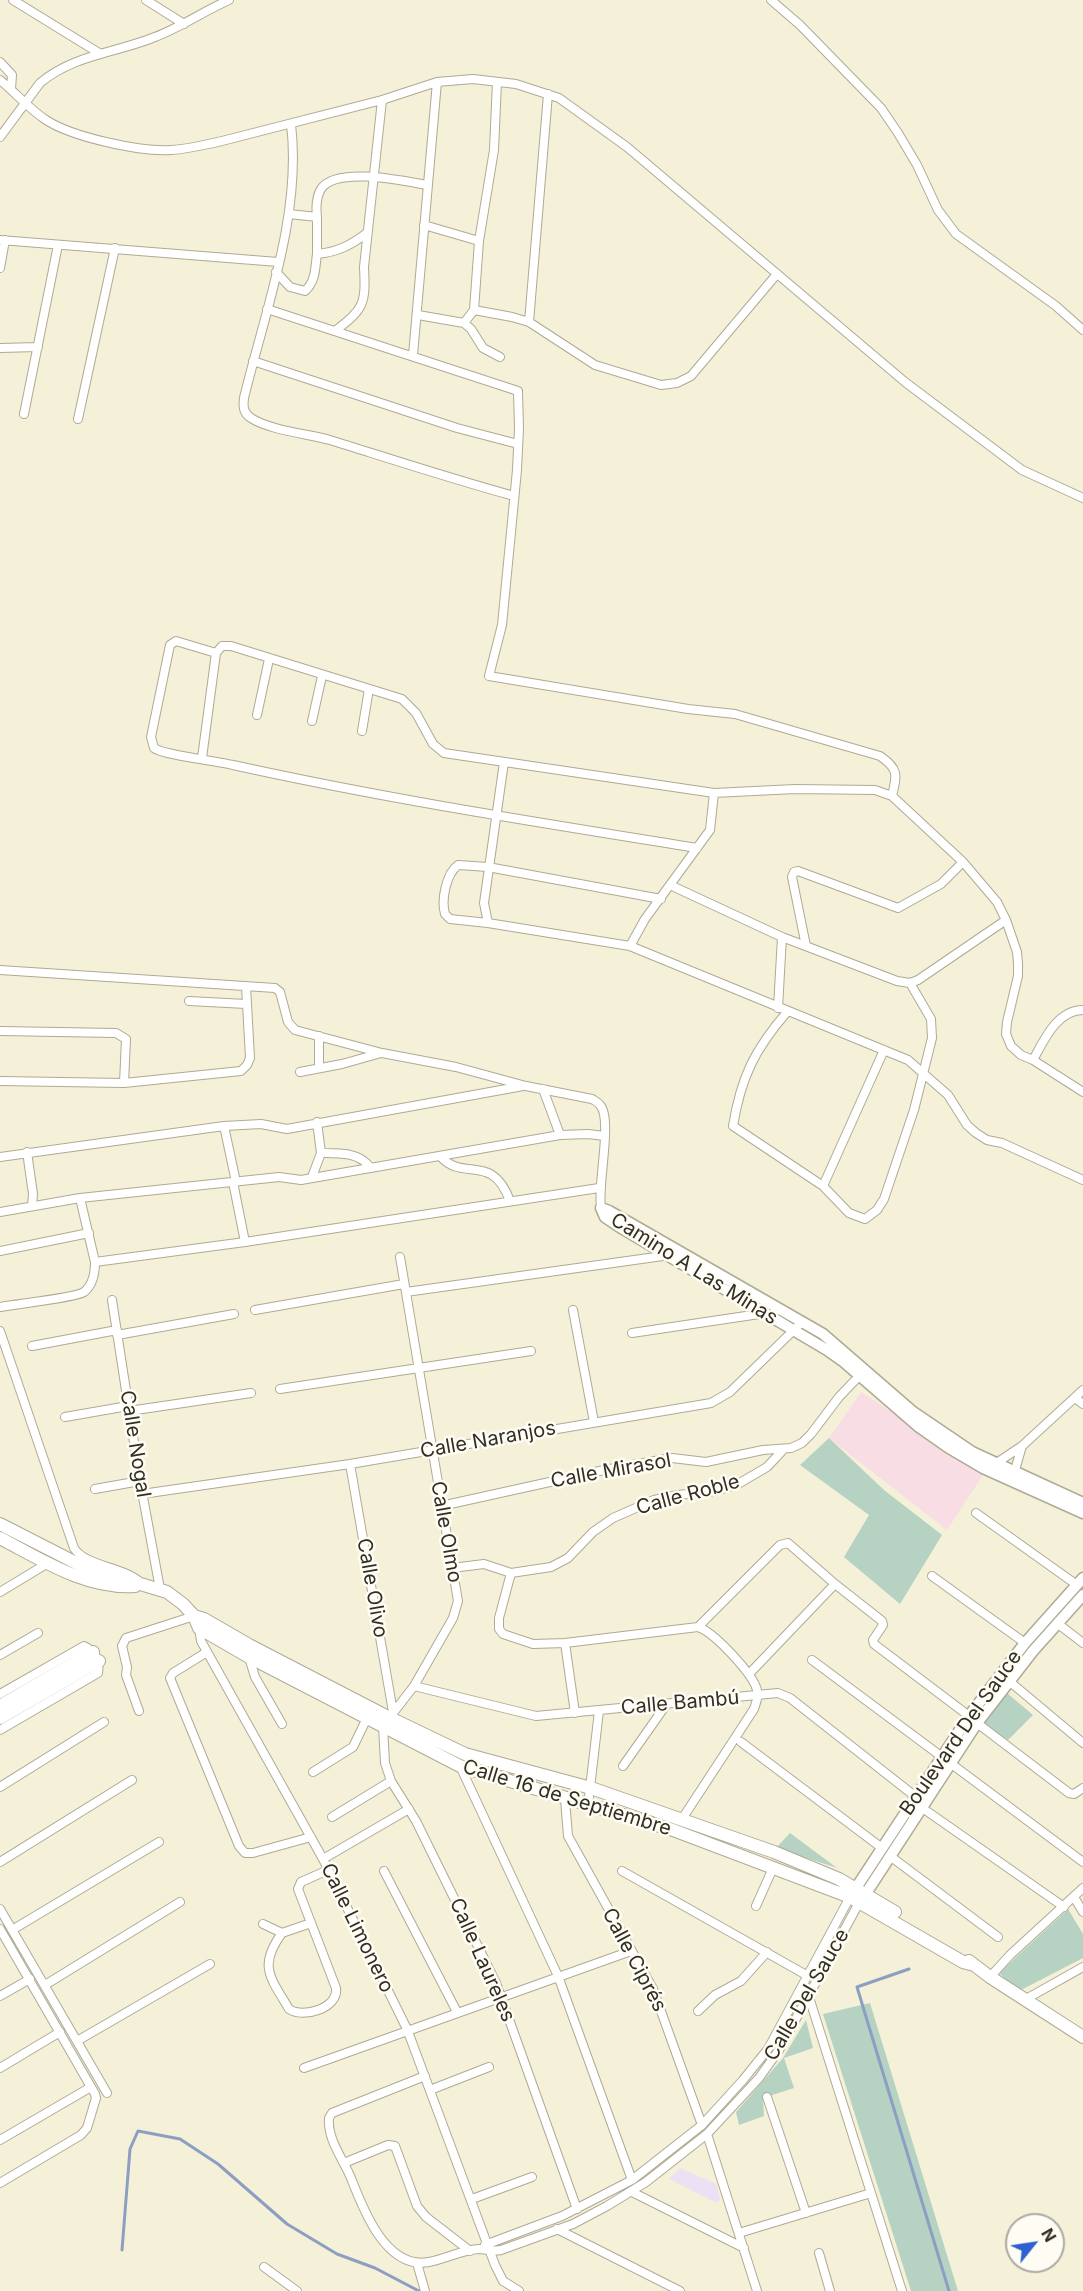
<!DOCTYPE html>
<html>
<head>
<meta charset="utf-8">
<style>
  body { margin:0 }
  #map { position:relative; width:1083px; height:2291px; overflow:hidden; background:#f5f0d8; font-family:Inter,sans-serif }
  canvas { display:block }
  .north { position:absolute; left:1005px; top:2213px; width:60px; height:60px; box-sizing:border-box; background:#fffdf3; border:2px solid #acaaa1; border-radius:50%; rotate:60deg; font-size:16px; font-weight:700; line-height:24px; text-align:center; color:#302e25 }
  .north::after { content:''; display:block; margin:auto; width:21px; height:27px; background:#2e61d0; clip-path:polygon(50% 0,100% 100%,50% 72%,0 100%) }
</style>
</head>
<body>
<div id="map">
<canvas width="1083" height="2291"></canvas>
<div class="north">N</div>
</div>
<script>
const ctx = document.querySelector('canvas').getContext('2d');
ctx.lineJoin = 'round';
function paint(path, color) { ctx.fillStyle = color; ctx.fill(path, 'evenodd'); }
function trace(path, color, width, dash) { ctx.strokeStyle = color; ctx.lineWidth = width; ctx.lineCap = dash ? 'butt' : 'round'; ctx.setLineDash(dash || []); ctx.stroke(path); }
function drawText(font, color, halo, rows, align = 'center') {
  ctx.font = font + ' Inter,sans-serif'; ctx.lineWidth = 5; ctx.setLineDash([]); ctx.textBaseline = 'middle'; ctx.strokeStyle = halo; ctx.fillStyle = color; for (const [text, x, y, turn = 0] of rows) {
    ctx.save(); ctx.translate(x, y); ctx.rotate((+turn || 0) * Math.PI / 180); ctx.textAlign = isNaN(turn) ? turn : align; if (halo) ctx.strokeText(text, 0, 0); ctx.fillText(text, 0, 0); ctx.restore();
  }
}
const commercial = new Path2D(`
  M680 2168 716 2184 720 2199 717 2203 669 2179Z`);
const education = new Path2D(`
  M861 1392 985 1472 947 1530 829 1438Z`);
const green = new Path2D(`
  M829 1438 884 1490 942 1535 900 1604 844 1557 869 1515 800 1465Z
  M1007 1693 1033 1715 1008 1740 980 1721Z
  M790 1833 837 1868 776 1848Z
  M1068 1909 1083 1934V1958L1019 1991 999 1973Z
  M870 2003 958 2291H911L823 2014Z
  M806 2020 813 2048 784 2058 794 2088 763 2098 764 2116 739 2125 736 2112 783 2058Z`);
const stream = new Path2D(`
  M909 1969 857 1987 949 2291
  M122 2250 130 2149 138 2131 180 2139 218 2164 287 2224 337 2254 375 2268 419 2291`);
const minor = new Path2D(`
  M13 0 99 53
  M146 0 184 24
  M771 0 800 25 881 108 898 133 917 165 938 210 956 234 1056 306 1083 330
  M0 62 12 75 11 89
  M0 80C16 93 29 109 46 120 72 137 140 152 171 150 188 149 205 145 222 141L382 100 437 82 473 79 516 84 559 98 627 147 905 382 1022 470 1083 498
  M291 124C302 214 265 311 244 398 243 406 243 413 251 418 269 430 308 434 330 440 391 459 452 479 514 496
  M0 137 40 83C73 55 116 53 155 37 181 27 204 11 229 0
  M289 214 317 217C316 208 316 197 321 189 336 166 404 181 427 185
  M317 217V254
  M424 225 479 241 494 150 497 82
  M0 240 278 262
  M0 268 5 240
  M276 272 290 287 305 291C316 281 315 268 317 254 338 252 351 245 367 233
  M267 309 518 391 519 428 517 470 502 625 489 676 688 709 735 714 880 756C899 769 897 775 892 796
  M474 310 512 317 529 322 595 365 661 385 677 383 691 376 777 274
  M418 315 464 323 471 329 483 348 500 357
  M529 322 548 94
  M464 323 474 310 479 241
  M335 331C364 309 366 304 364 267L382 100
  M0 348 38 347
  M413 355 437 82
  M253 361 457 428 518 444
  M24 414 58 245
  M78 419 115 248
  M257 715 269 659
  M312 721 322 676
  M362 731 369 689
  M202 758 216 653
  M504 762 484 903 488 923 630 946 908 1060 948 1095 967 1125 976 1133 987 1140 1002 1143 1083 1180
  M697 848C542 823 387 799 233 765 217 761 163 755 154 748L151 737 170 645 176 641 216 653 222 646H231L402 699 416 713 433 744 444 753 714 793 795 789 875 790 892 796 963 862 997 902 1006 920 1017 952 1018 963V976L1007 1022 1006 1034 1011 1046 1021 1055 1033 1060 1083 1092
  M670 885 782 937 897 981 910 983 918 980 1006 920
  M488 923 450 919 445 914C441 900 446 874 458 865L488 867 661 899
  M630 946 645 919 710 830 714 793
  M806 946 792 877 794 872 798 871 898 908 941 884 963 862
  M0 970 275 988 280 992 288 1022 295 1030 382 1053 456 1067 526 1086 592 1099C595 1101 598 1102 600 1105 613 1119 597 1185 601 1208
  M189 1001 246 1004
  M778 1008 782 937
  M787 1012C755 1049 741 1077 733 1126L823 1186 849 1213 865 1219 877 1210 884 1199 914 1110 932 1038 931 1019 910 983
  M0 1031 116 1033 126 1039 124 1083
  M1033 1060C1044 1040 1057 1010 1083 1010
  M319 1068V1036
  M300 1072 342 1064 381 1053
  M0 1081 124 1083 241 1071 247 1065 250 1058 246 986
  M543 1089 560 1135
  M317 1122 321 1153C339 1153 358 1152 370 1167
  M224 1126 236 1182
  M27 1152 33 1194 32 1206
  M0 1157 224 1126 261 1124 287 1129 523 1086
  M441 1157C464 1182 492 1152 510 1201
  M312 1177 321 1153
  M233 1182 245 1242
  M823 1186 884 1050
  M0 1212 80 1198 279 1177 301 1180 560 1135 588 1134 605 1136
  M0 1251 89 1233
  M400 1257 458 1601 453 1618 414 1686 383 1726 385 1763 391 1781 416 1821 496 1983 577 2209
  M95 1262 245 1242 599 1188
  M406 1292 670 1255
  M112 1300 140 1481 160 1589
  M0 1307C15 1304 75 1298 84 1292 93 1285 95 1273 95 1262L80 1198
  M255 1310 404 1284
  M573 1310 594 1422
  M0 1331 74 1548C85 1566 121 1566 140 1582
  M632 1333 766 1313
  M117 1335 234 1314
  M32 1346 117 1330
  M280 1389 531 1351
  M1075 1398 1083 1404
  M129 1411 251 1393
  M65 1417 128 1406
  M350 1464 393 1712
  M992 1466 1022 1446 1083 1390
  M1013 1477 1022 1446
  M95 1489 140 1481
  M142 1494 350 1464 711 1403 730 1392 798 1326
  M441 1506 604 1470 672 1458 706 1462 763 1450 791 1448 802 1443 811 1434 839 1397 862 1373
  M976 1513 1077 1585
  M452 1568 484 1564 511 1573 551 1567 568 1558 593 1532 613 1518 654 1500 678 1495 716 1491 738 1484 767 1467 783 1450
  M511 1573 499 1618V1629L503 1634 533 1644 565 1643 698 1627 780 1545 788 1543 835 1584 882 1621 883 1625 873 1640 874 1644 969 1716
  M932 1576 1025 1643
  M0 1592 48 1563
  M1057 1623 1083 1643
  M199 1628 201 1641 323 1859 407 2029 495 2265 503 2281 519 2291
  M565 1643 575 1713
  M207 1652 173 1673 170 1678 239 1846 245 1853H253L311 1837
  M0 1655 38 1633
  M249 1657 255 1677 282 1724
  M812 1660 1083 1862
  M749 1674 835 1584
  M1009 1681 1083 1743
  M414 1686 536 1716 778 1693 790 1698 916 1797
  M0 1694 84 1646C96 1652 100 1661 98 1673L0 1730
  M139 1711 126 1675 127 1667 122 1646 126 1638 194 1616
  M977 1723 1069 1793 1074 1794 1083 1788
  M741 1742 882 1848
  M460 1766 558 1976 632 2180
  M623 1766 666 1705
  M313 1772 353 1747 367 1718
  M0 1787 104 1722
  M565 1799 568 1836 653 1989 702 2125
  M588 1805 599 1711
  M921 1807 1064 1907
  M332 1817 391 1781
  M682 1819 754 1709C756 1703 759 1697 757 1690 753 1674 714 1632 698 1627
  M890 1856 998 1937
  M323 1859 409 1809
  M0 1862 132 1780
  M384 1871 457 2012
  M622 1871 808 1976
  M1074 1897 1083 1912
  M756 1906 773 1868
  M0 1909 107 2093
  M263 1924 282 1933 311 1923
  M0 1929 95 2094 96 2098 87 2128 81 2135 0 2183
  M12 1930 159 1842
  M282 1933C258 1966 270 1977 289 2009 303 2019 339 2008 336 1988L298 1889 301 1882 328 1870
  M990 1977 1010 1955 1083 1888
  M45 1985 180 1902
  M808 1994 902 2291
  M0 1996 30 1979
  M1026 1999 1083 1967
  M698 2011 715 1995 741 1981 767 1952
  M77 2041 210 1964
  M0 2068 60 2032
  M304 2068 631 1951
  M425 2076 332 2113 329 2118C327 2139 343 2159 351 2178 363 2209 386 2270 429 2262 445 2259 462 2250 478 2249 487 2249 492 2252 501 2250L573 2224 607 2206 646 2182 707 2134 759 2078 779 2050 860 1901
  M430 2090 489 2067
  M767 2097 806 2213
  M707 2134 757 2291
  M0 2140 91 2087
  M344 2163 388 2145 395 2146 417 2206 426 2217 470 2251
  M632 2192 744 2248
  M472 2199 532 2177
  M557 2229 680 2291
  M739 2233 871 2193
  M485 2245 562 2216 632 2180 702 2125 743 2080 768 2049 850 1897
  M819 2253 830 2291
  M417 2263 425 2291
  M264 2267 297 2291`);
const tertiary = new Path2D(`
  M601 1208 605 1217 623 1229 827 1350 844 1362 919 1427 949 1448 983 1468 1083 1513
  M601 1208 609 1211 823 1334 913 1412 972 1452 1083 1503
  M852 1894 969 1716 1025 1643 1083 1578
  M861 1901 977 1723 1033 1651 1083 1595`);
const secondary = new Path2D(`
  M0 1524 84 1567 167 1592 183 1604 194 1616 199 1628 249 1657 460 1766 673 1830 850 1897 963 1962 974 1965
  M0 1538C42 1560 86 1589 135 1586
  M194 1616 204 1619 249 1645 388 1717 465 1754 591 1788 774 1852 839 1879 895 1912
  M0 1706 93 1652
  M0 1718 99 1661
  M969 1961 990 1977 1083 2037`);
const streetNames = [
  ["Camino A Las Minas",694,1269,32],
  ["Calle Naranjos",488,1440,-10],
  ["Calle Nogal",135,1444,81],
  ["Calle Mirasol",611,1471,-10],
  ["Calle Roble",688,1495,-15],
  ["Calle Olmo",446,1532,80],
  ["Calle Olivo",372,1588,80],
  ["Calle Bambú",680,1703,-5],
  ["Boulevard Del Sauce",961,1733,-55],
  ["Calle 16 de Septiembre",567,1798,17],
  ["Calle Limonero",357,1928,64],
  ["Calle Laureles",482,1960,66],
  ["Calle Ciprés",634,1960,62],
  ["Calle Del Sauce",807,1995,-60]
];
paint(commercial, '#ece0f5');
paint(education, '#f8dee4');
paint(green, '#b5d2c3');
trace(stream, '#8c9fc2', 3);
trace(minor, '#afaa94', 10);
trace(tertiary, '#afaa94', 13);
trace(secondary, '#afaa94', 14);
trace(minor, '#fff', 8);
trace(tertiary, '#fff', 10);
trace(secondary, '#fff', 12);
drawText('20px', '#302e25', '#fffdf3', streetNames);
</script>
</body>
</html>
